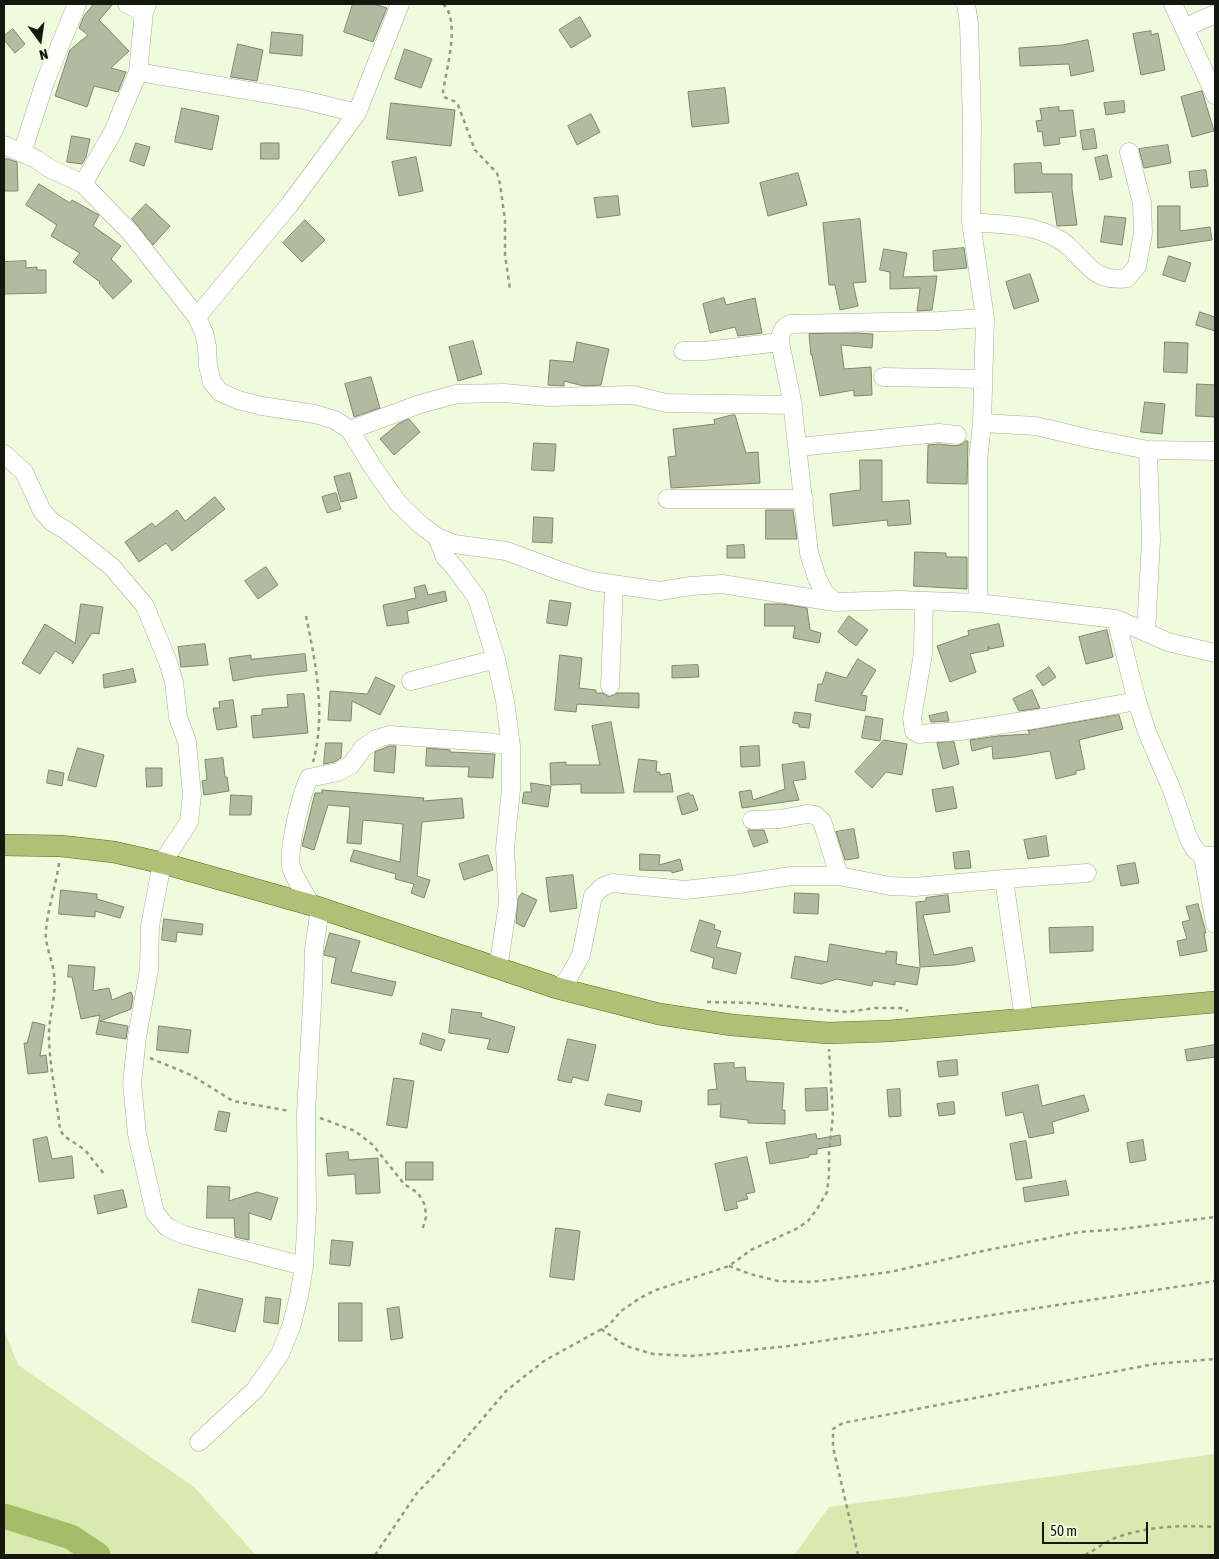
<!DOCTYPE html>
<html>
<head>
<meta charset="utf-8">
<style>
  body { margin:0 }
  #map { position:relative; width:1219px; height:1559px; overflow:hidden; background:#f0fadd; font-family:"Asap Condensed",sans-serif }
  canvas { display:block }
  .frame { position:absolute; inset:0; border:5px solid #15180e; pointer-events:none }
  .north { position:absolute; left:15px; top:15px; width:50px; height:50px; -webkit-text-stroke:4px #f0fadd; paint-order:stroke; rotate:166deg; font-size:14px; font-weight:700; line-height:20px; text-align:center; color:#15180e }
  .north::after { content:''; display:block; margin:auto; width:18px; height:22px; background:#15180e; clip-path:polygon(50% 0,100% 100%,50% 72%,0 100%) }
  .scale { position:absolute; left:1042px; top:1522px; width:106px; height:22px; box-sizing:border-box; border:2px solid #15180e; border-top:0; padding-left:6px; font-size:15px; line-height:18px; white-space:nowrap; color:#15180e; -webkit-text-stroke:4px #f0fadd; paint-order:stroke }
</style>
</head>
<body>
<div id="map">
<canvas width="1219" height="1559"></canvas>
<div class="frame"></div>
<div class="north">N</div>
<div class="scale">50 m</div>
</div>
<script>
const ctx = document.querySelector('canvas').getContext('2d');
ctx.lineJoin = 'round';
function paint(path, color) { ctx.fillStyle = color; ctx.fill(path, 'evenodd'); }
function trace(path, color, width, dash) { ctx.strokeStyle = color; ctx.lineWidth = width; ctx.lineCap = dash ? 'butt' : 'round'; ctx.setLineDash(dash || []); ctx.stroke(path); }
const green = new Path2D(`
  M4 1330 18 1365 194 1487 256 1555H4Z
  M1215 1454V1555H794L829 1507Z`);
const river = new Path2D(`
  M4 1516 71 1537 98 1555`);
const building = new Path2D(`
  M94 4H113L99 20 129 51 111 68 126 72 118 92 94 86 87 107 55 96 70 50 88 35 79 28 84 16Z
  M353 4H373L387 8 373 42 344 32Z
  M580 17 591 36 571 48 559 30Z
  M13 29 25 44 15 53 4 40V36Z
  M1151 31V35L1158 33 1165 70 1141 75 1133 34Z
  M272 32 303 35 302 56 270 53Z
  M1088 40 1094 71 1071 76 1069 64 1020 66 1019 48 1062 45Z
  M238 44 263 50 257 81 231 77Z
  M405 49 432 59 421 88 395 79Z
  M725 88 729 123 692 127 688 92Z
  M1202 91 1214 131 1192 137 1181 97Z
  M1124 101 1125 112 1106 115 1104 103Z
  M391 103 455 110 451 146 387 139Z
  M1059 107V111L1073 110 1076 136 1059 138 1060 144 1044 146 1042 131 1038 132 1036 121 1042 120 1040 109Z
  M182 108 219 116 212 150 175 142Z
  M591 114 600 132 577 145 568 126Z
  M1094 129 1097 148 1083 150 1080 131Z
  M72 136 90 139 86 157 82 164 67 162Z
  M136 143 150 147 144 166 130 161Z
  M261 143H279V159H261Z
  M1168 145 1171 163 1144 168 1139 149Z
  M1107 155 1112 177 1100 180 1095 158Z
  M416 157 423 191 399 196 392 162Z
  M4 159H8L17 162 18 191H4Z
  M1041 163 1042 174H1072V189L1077 225 1057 226 1052 192 1015 193 1014 164Z
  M1206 170 1208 186 1191 188 1189 172Z
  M798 173 807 205 768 216 760 183Z
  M39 184 70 203 72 200 99 215 93 226 121 246 111 259 132 281 113 299 99 283 100 282 73 262 80 253 51 236 57 225 26 205Z
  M618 196 620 215 597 218 594 198Z
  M146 204 170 226 153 245 132 219Z
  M1158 206H1180V231L1210 227 1212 240 1158 248Z
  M1105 216 1126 218 1122 245 1101 242Z
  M860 219 866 282 853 283 858 306 840 310 835 285H829L823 223Z
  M305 220 325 240 302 262 283 243Z
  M964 248 967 268 934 271 933 251Z
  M884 249 907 253 903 277 937 276 932 310 917 311 920 288 890 289V272L880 270Z
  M1169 256 1191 263 1185 282 1163 275Z
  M26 261V268L37 267V270H46V293L4 294V262Z
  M1030 274 1039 301 1014 309 1006 282Z
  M724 298 726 305 755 298 762 333 738 336 735 327 710 333 703 304Z
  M1200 312 1215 317V331L1196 325Z
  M857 333 873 334 872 348 841 345 844 369 871 367 872 395 854 396V390L820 396 812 355H811L809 334Z
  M473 341 482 374 458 381 449 347Z
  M577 342 609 349 601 385 584 386 564 381V386L548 385 550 360 573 362Z
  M1165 342 1188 343 1187 373 1164 372Z
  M371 377 380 408 354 417 345 384Z
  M1197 384 1215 385V417L1196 416Z
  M1145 402 1165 404 1162 434 1141 432Z
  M732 415H735L746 453 758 452 760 483 671 488 668 457 676 456 673 429 715 424 714 420Z
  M409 419 420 432 394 455 380 439 398 424Z
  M966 441H968L967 484 927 483 928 445 939 444 956 446 962 444Z
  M534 443 556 444 554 471 532 470Z
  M860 460H882V502L909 500 911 524 888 526 887 520 833 526 830 494 860 490Z
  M350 473 357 498 341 502 334 477Z
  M336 493 341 509 327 513 322 497Z
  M215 497 225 509 172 551 166 543 139 562 125 542 152 523 155 527 177 510 185 521Z
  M766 510H793L797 539H766Z
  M534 517 553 518 552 543 533 542Z
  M744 545 745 558H727V546Z
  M915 552 946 553V557H967V589L914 586Z
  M266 567 278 585 258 599 245 581Z
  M425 585 428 595 445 591 447 601 407 611 409 623 387 626 383 605 416 598 414 588Z
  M550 600 571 603 567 626 547 623Z
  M81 604 103 607 99 634 92 633 72 664 73 662 55 651 40 674 22 663 45 624 75 643Z
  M765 604H782L807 608 810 630 821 633 819 643 793 638 795 626H765Z
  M849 616 868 630 856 646 838 632Z
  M999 624 1004 646 990 649 988 646 989 650 970 654 976 672 950 682 937 646 969 635 968 631Z
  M1107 630 1113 657 1086 664 1079 637Z
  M205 644 208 665 181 667 178 647Z
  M305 654 307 671 254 677 233 681 229 658 251 655V659Z
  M560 655 582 658 579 688 596 690V693H603L609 697 617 693H639V708L577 704 576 712 555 710Z
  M858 659 876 670 861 695 867 696 865 711 815 701 818 684H822L826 672 846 678Z
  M698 665 699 677 672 678V666Z
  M1049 667 1056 677 1043 686 1036 676Z
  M133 669 136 682 104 688 103 675Z
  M376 677 395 686 380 715 352 701 351 721 328 720 330 691 367 694Z
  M1032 690 1040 708 1019 711 1013 699Z
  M304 694 308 733 253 738 251 716 262 715V709L288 707 287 695Z
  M233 700 237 727 217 730 213 708H220L219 702Z
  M795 712 811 714 809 728 799 727V724L793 723Z
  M947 712 949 721 931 722 929 716Z
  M1119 715 1123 729 1079 740 1085 769 1076 771V774L1056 779 1050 751 1015 757 993 759 992 746 972 751 970 740 998 736 1030 734 1028 731Z
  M866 716 883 719 880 741 862 738Z
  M611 722 624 793H581V784L551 785 550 763 566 762V765H600L592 726Z
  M884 740 907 744 902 775 886 772 872 788 855 772Z
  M954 742 959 764 943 769 937 743Z
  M326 743H342L341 758 334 762 324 764Z
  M390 746H396L394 773 374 771 375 752Z
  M759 746 760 766 741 767 740 747Z
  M78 748 104 755 96 787 68 780Z
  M427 748 450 750V752L495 754 493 778 468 777 469 767 426 766Z
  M223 758 225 777H227L229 791 204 795 202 781 207 780 205 760Z
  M639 759 657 761 656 772H660V775L670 773 673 792H634Z
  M804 762 806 779 793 781 799 800 742 808 739 792 751 790 753 800 785 789 782 765Z
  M146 768H162V786L147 787Z
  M49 770 64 773 62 786 47 783Z
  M531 783 551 786 548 807 522 803 524 792H531Z
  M953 787 957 808 936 812 932 790Z
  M322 790 424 798 423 801 462 798 464 818 422 822 417 876 430 880 424 898 411 893 414 884 395 879 396 874 350 861 354 850 400 862 403 824 363 820 361 844 347 843 350 807 328 805 314 850 302 846 315 793H322Z
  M689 793 690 795H693L698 810 682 815 677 797Z
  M231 795 252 796 251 815H230Z
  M854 829 859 858 845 860 836 832Z
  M748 830H764L768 842 754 847Z
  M1046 836 1049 856 1028 859 1024 840Z
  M969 851 971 868 955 869 953 853Z
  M640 854 660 855 659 865 680 859 683 870 672 873V871L640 870Z
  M488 855 493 870 464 880 459 864Z
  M1135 863 1139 883 1121 886 1117 866Z
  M573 875 577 908 550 912 546 878Z
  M61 890 97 894V899L124 907 120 918 95 911V917L59 914Z
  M522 893 537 900 524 927 516 923 518 899Z
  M795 893 819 894 818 914 794 913Z
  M948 895 950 912 923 915 934 955 972 947 975 961 955 965 920 967 916 902 926 901V898Z
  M1198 904 1206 933H1204L1207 951 1180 956 1177 941 1187 939 1182 922 1190 920 1186 907Z
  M164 919 203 924 202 935 177 932 176 942 162 940Z
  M700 920 715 925 714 929 721 931 716 947 741 953 736 974 712 968 714 958 691 951Z
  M1093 927V951L1050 953 1049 928Z
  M330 933 360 941 351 972 396 982 392 996 331 983 336 958 324 955Z
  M830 944 886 954V951L897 952 896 964 920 968 917 985 895 981V985L873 981 872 986 837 979 821 984 791 978 795 956 827 962Z
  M69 965 95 967 93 991 109 988 112 1000 131 992 133 998 131 1009 100 1021 128 1026 126 1039 96 1034 100 1015 81 1019 72 977H68Z
  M452 1009 482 1013 481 1017 515 1027 508 1053 487 1049 490 1039 449 1033Z
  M33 1022 45 1025 40 1056 46 1055 48 1072 28 1074 24 1043H27Z
  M159 1026 191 1030 188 1053 157 1050Z
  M423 1033 445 1040 441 1051 420 1044Z
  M568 1039 596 1045 588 1081 573 1077 571 1083 558 1080Z
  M1215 1045V1057L1187 1061 1185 1050Z
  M957 1060 958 1075 939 1077 937 1062Z
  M734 1063V1068L745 1067 746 1081 784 1083 782 1110H785V1124L748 1123V1120L720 1117 721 1104 708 1105V1090L717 1089 714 1064Z
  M394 1078 414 1081 407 1128 387 1125Z
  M1038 1085 1042 1106 1084 1095 1089 1111 1052 1122 1054 1133 1029 1138 1023 1112 1006 1116 1002 1093Z
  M827 1088 828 1110 806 1111 805 1089Z
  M900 1089 901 1116 889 1117 887 1090Z
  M608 1094 642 1101 640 1112 605 1105Z
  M954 1102 955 1114 939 1116 937 1104Z
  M219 1111 230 1113 226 1132 215 1130Z
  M816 1134 817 1139 840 1135 841 1145 817 1149V1154L809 1155V1157L770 1164 766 1143Z
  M47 1137 52 1159 72 1156 74 1178 39 1182 33 1140Z
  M1143 1140 1146 1160 1130 1163 1127 1143Z
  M1026 1141 1032 1178 1016 1180 1010 1144Z
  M348 1152 349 1160 378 1158 380 1193 356 1194 355 1174 328 1176 326 1154Z
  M747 1157 755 1192 746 1194 748 1199 736 1202 738 1208 725 1211 715 1164Z
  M406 1162H433V1180H406Z
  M1066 1181 1069 1195 1025 1202 1023 1188Z
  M208 1186 230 1187 229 1201 257 1192 278 1198 271 1220 249 1213V1240L235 1237 234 1218H207Z
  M123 1190 127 1207 98 1214 94 1196Z
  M556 1228 580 1231 574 1280 550 1277Z
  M332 1240 353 1242 350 1266 330 1264Z
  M199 1289 243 1299 235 1332 192 1322Z
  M266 1297 281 1299 278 1324 264 1322Z
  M339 1303H362V1341H339Z
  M399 1307 403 1338 391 1340 387 1309Z`);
const path = new Path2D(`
  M443 4C461 20 446 70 443 92L444 97 456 102 458 105 475 150 497 173 500 184 505 220V255L510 289
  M306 616C316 664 326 715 313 762
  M59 863C56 886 48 907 46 930 44 944 53 960 54 975 57 996 48 1018 49 1039 50 1069 57 1100 60 1130L64 1136 85 1150 104 1174
  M707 1002 755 1003 847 1012 875 1008H901L908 1011
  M150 1058 191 1075 233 1101 290 1111
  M320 1118 355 1131 373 1145 404 1184 418 1193 425 1205 426 1217 422 1231
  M729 1266 750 1274 778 1281 811 1282 890 1272 983 1251 1079 1232 1122 1229 1215 1217
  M601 1329 626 1346 653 1354 692 1356 789 1346 1215 1281
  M375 1555 417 1493 439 1470 506 1391 544 1361 609 1325 621 1311 640 1298 656 1290 729 1266 751 1250 798 1228 808 1221 817 1209 827 1192 829 1175V1152L833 1116 829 1049
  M858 1555 833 1447V1429L843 1423 1154 1364 1215 1359
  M1085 1555C1095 1550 1105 1542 1115 1538 1147 1526 1182 1525 1215 1527`);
const minor = new Path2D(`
  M127 4 144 12
  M966 4 969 24 972 122 971 222 985 318 982 423 978 461V603
  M1173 4 1215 95
  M1184 28 1215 14
  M138 72 304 100 357 113
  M4 145 36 159 49 168 83 184 130 232 197 317 204 333 207 346 208 366 212 382 220 392 238 400 262 406 315 414 335 420 350 430 372 466 398 503 422 526 437 537 454 544 506 551 563 572 592 581 660 591 691 586 722 584 835 602 900 600 978 603 1116 619 1168 642 1215 653
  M22 153 45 82 77 4
  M83 184 113 132 138 72 144 12 147 4
  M971 222C994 224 1021 224 1043 232 1051 235 1060 239 1067 245 1087 263 1095 283 1127 278L1137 266 1143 233 1142 203 1129 152
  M197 317 290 204 357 113 400 4
  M780 342C781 333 781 328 790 324L938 321 985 318
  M683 351H705L780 342 792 401 809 553 817 578 824 592 835 602
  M883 377 983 379
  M982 423 1036 426 1091 439 1148 450 1215 451
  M350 430 420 404 457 394 504 393 548 397 633 395 666 403 793 405
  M798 447 939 433 957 435
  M4 454 24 472 42 511 52 522 67 531 112 567 145 606 168 662 174 682 178 717 187 742 192 795 189 822 162 863 150 926 149 970 137 1037 132 1083 137 1134 155 1213 167 1227 184 1235 304 1266
  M667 499H804
  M437 537 445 557 455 568 477 598 496 659 505 701 511 746V789L505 848 508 903 498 969
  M924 601 923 654 912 718 914 731 919 734 960 731 1043 718 1137 701
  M1116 619 1137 701 1147 732 1172 790 1188 837 1195 850 1203 856H1215
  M1146 632 1151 540 1148 450
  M411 681 496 659
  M610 686 614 585
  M752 820 780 819 807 814 815 815 822 821 839 876
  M1203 856 1215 924
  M1004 879 1087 873
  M311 905C305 894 297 882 292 870 286 854 301 795 309 778L338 772 351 765 363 748 376 739 389 735 487 742 511 746
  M557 988 568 979 581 955 593 896 602 887 612 883 685 890 739 884 791 876H839L890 886 915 887 1004 879 1024 1019
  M199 1442 255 1390 280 1354 291 1327 299 1296 304 1266 307 1210 306 1113 313 986 314 949 320 908`);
const major = new Path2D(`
  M4 845 61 846 114 852 162 863 311 905 557 988 659 1014 732 1025 828 1033 889 1031 1215 1002`);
paint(green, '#d8eaaf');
trace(river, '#a5bd69', 25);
paint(building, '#b2bba0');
trace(building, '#7f876d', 1);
trace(minor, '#a6af94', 19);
trace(major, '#586a17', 22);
trace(path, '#939a85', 2.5, [4, 4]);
trace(minor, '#fff', 18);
trace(major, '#b0c077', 21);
</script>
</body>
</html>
